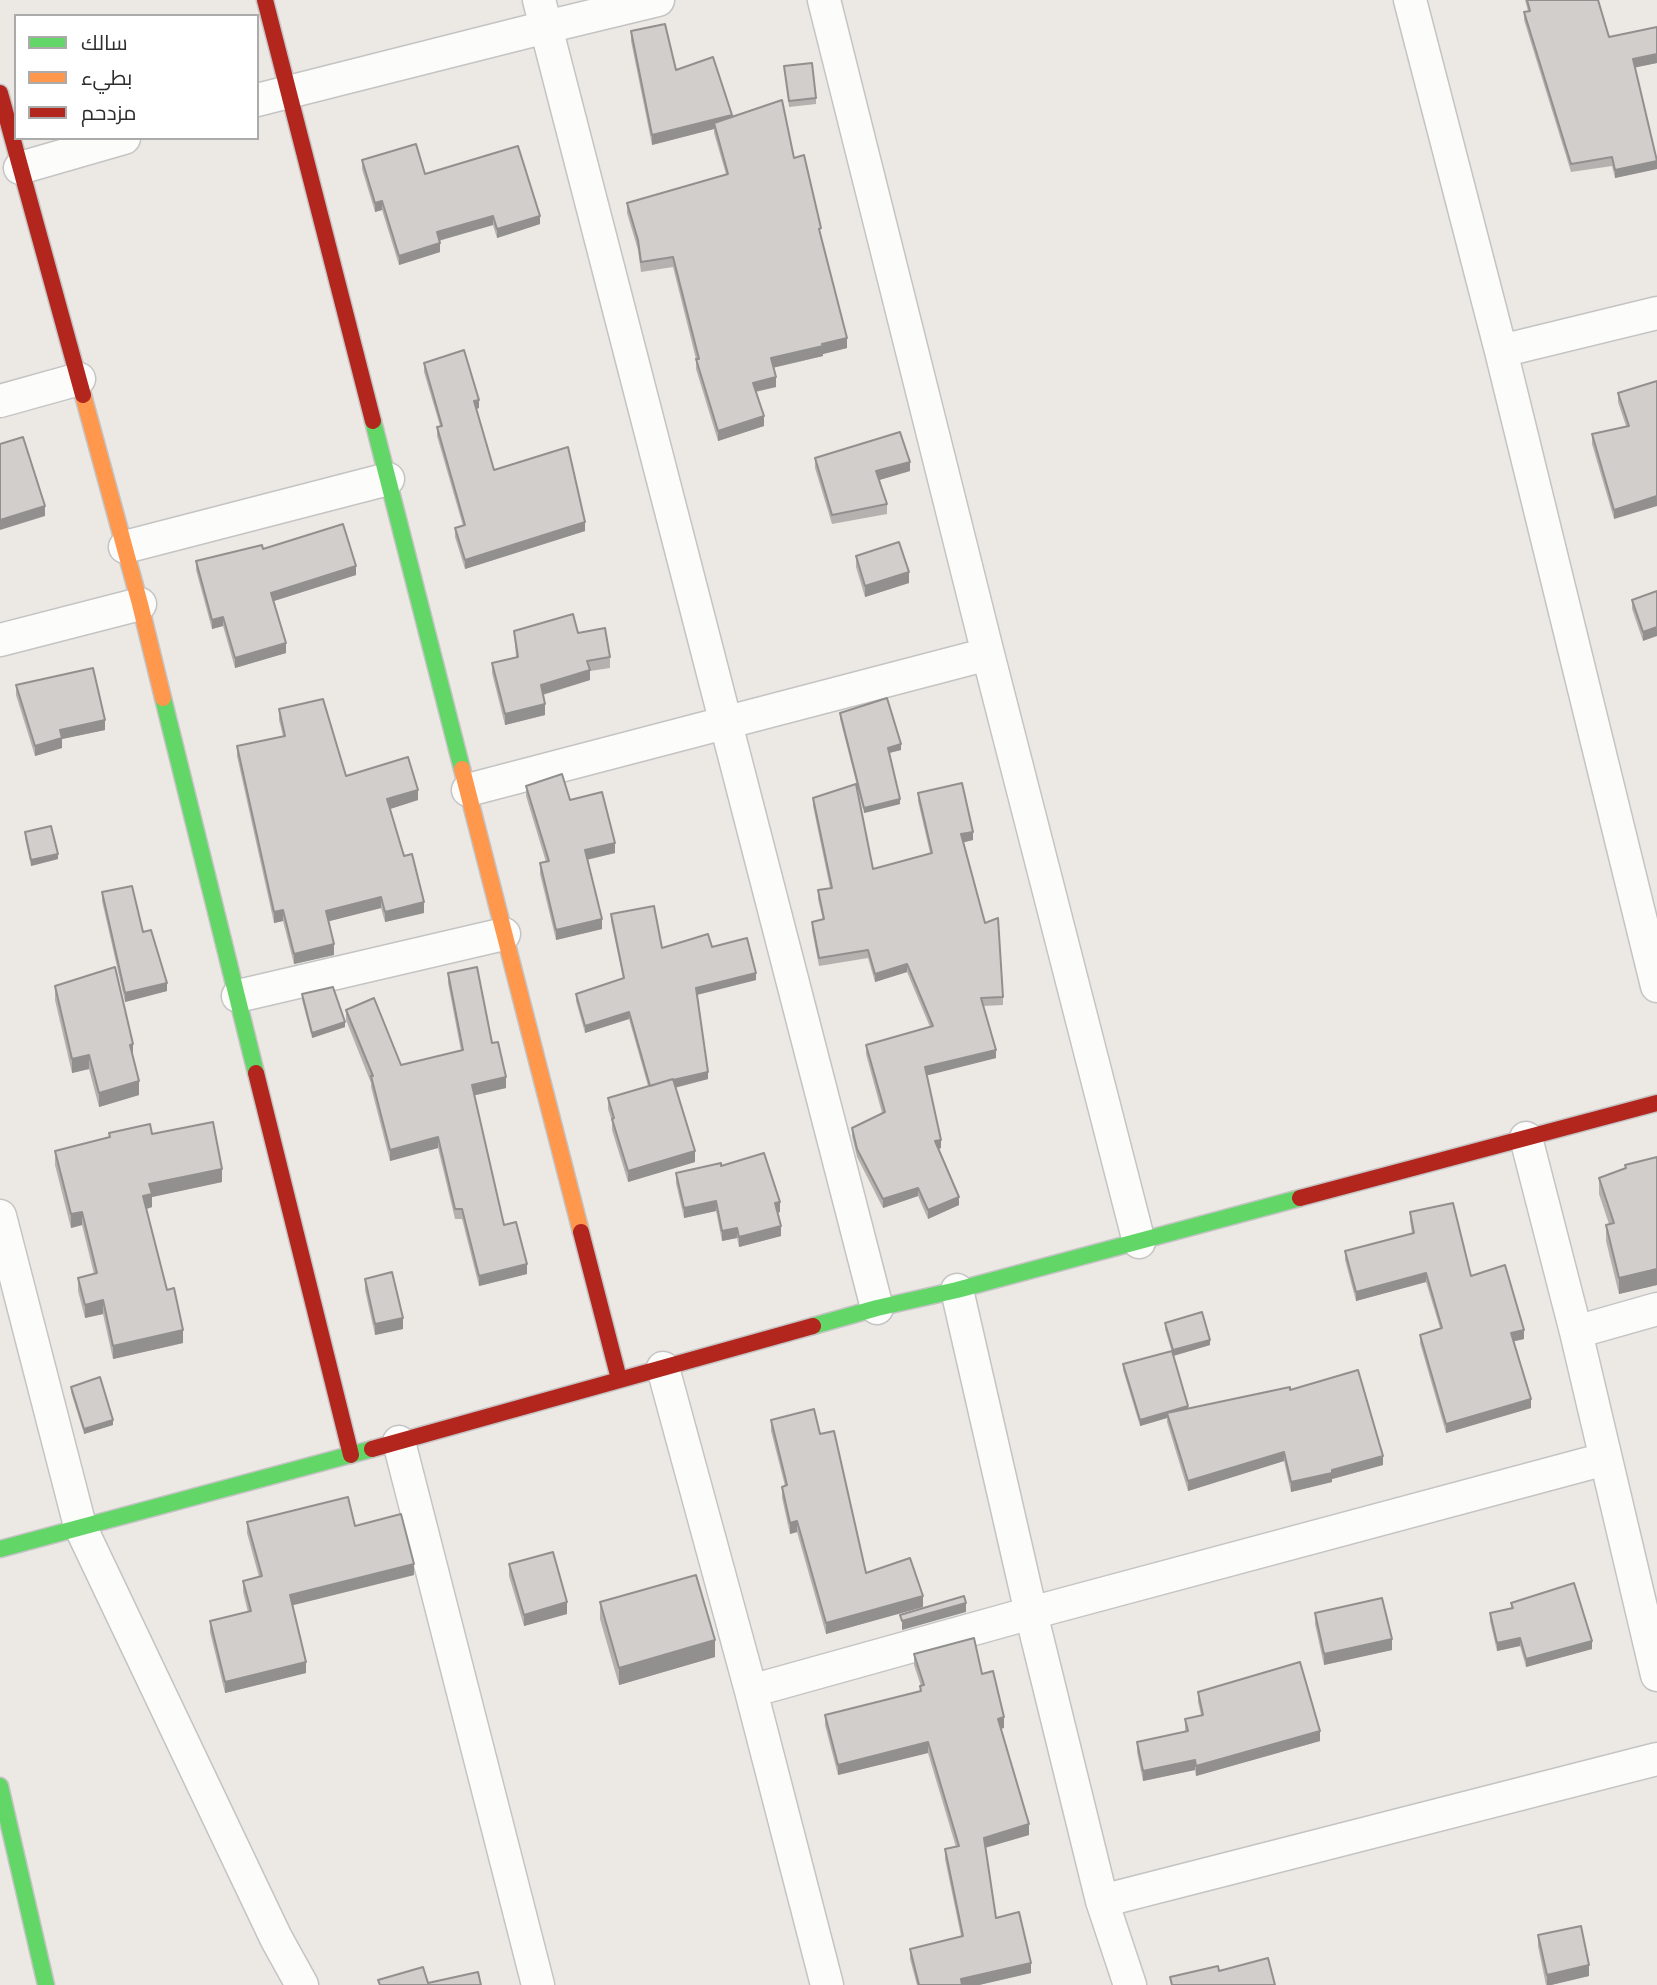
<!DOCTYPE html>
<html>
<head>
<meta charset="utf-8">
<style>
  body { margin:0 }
  #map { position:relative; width:1657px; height:1985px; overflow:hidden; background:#ece8e4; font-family:"Varela Round",Cairo,sans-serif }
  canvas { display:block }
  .legend { position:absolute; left:14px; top:14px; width:245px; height:126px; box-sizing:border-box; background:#fff; border:2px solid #ababab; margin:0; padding:9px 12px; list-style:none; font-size:21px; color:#2e2e2e }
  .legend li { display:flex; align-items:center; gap:14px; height:35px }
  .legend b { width:35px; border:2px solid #ababab }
</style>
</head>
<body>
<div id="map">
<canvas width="1657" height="1985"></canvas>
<ul class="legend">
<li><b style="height:9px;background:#63d668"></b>سالك</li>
<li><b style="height:9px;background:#ff974d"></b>بطيء</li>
<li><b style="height:9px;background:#b3261e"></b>مزدحم</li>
</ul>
</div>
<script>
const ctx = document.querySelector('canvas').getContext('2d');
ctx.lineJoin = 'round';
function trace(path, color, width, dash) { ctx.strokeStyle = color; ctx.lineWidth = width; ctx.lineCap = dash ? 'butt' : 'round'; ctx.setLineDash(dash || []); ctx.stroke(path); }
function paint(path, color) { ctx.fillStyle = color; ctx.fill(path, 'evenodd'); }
const street = new Path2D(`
  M539 0 877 1308
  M824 0 988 654 1139 1242
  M1410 0 1501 351 1657 986
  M257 100 546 27 658 0
  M20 168 124 138
  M1501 351 1657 313
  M0 401 79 379
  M125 547 388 479
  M0 640 140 604
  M468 790 988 654
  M238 996 504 934
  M1526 1138 1576 1332 1657 1675
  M0 1216 80 1526 276 1938 302 1985
  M957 1290 1031 1613 1102 1901 1130 1985
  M1576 1332 1657 1309
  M663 1368 751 1691 827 1985
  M399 1442 538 1985
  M751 1691 1031 1613 1605 1459
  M1102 1901 1657 1759`);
const fast = new Path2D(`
  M373 421 462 769
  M163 698 256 1073
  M813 1326 877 1308 957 1290 1300 1198
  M0 1549 372 1449
  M0 1786 46 1985`);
const slow = new Path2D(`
  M83 395 140 604 163 698
  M462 769 581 1232`);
const jam = new Path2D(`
  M265 0 373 421
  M0 93 83 395
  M256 1073 351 1455
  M1300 1198 1657 1103
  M581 1232 619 1379
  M372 1449 813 1326`);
const wall = new Path2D(`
  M1525 0H1598L1609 37 1657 27V63L1635 67 1657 160V169L1615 178 1612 166 1571 172 1524 20V12L1528 11Z
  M631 31 732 117 794 158 821 236 847 348 823 354V356L773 368 776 387 756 392 764 426 718 441 696 369V359L673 267 641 272 638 250 627 213V203L726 174 714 133V129L652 145 631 41Z
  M784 66 816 98V104L789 107Z
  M362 160 425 174 540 224 497 238 493 225 439 241 440 252 399 265 382 210 375 212 362 169Z
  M424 363 479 408 476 409 494 470 585 531 465 569 455 537V528L463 526 437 436V427L440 426 424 372Z
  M1657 381 1614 519 1592 444V434L1626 426 1618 402V393Z
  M815 458 910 471 879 480 887 504V514L832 524 815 468Z
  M263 549 356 575 273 601 286 653 235 668 223 626 212 629 196 570V561Z
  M856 556 909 583 865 597 856 567Z
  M1657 591 1643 641 1632 609V600Z
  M514 631 578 633 610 657V668L590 671V680L543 695 545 715 505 725 492 673V663L516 657Z
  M16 685 105 730 62 739V748L35 756 16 695Z
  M279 709 346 776 418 800 390 809 404 856 424 913 385 922 381 908 329 921 334 955 294 964 283 921 274 923 237 756V746L283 736 279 720Z
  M840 713 901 750 890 753 900 804 864 813 840 719Z
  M526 786 570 800 615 853 587 860 602 929 556 940 540 874V863L546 862 526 796Z
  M918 793 973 840 964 842 1003 997V1005L983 1006 996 1058 927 1075 941 1148 938 1149 959 1205 928 1219 918 1196 883 1208 857 1157 852 1136V1128L882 1113 866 1054V1045L930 1027 907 972 875 982 868 958 819 966 812 930V922L823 920 818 899V890L830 888 813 806V798L873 869 930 853 918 801Z
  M25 832 58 859 31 866 25 838Z
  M102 892 143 932 167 991 125 1002 102 901Z
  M611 914 662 948 712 947 756 980 697 995 708 1079 675 1088 695 1162 628 1182 612 1130V1122L608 1109V1098L648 1086 629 1019 585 1033 576 1001V994L623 978 611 921Z
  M448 973 492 1043 506 1088 474 1095 504 1225 527 1274 479 1286 462 1219H455L438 1148 390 1161 371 1087V1083L346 1020V1010L401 1065 461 1051 448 983Z
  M55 986 133 1058 139 1095 99 1107 89 1069 72 1073 55 1000Z
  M302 994 345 1027 312 1038 302 1000Z
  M109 1133 152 1134 222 1182 152 1197V1207L146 1209 167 1290 183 1343 113 1359 103 1314 85 1318 78 1291V1278L94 1274 82 1225 71 1228 55 1165V1151L109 1137Z
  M1657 1157V1285L1619 1294 1606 1241V1225L1609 1224 1599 1194V1178L1625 1169V1165Z
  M721 1166 780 1212 777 1213 781 1236 739 1247 737 1238 722 1241 716 1211 684 1218 676 1183V1173Z
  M1410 1212 1471 1276 1524 1339 1514 1341 1531 1408 1446 1433 1420 1343V1335L1440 1328 1426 1282 1356 1301 1345 1260V1251L1412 1234 1410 1220Z
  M365 1279 403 1329 375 1335 365 1290Z
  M1165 1323 1210 1345 1173 1356 1165 1329Z
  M1123 1364 1188 1408 1290 1390 1383 1465 1332 1479V1482L1291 1492 1284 1461 1188 1491 1167 1422V1418L1140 1426 1123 1370Z
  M71 1387 113 1425 84 1434 71 1392Z
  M771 1420 820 1434 866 1573 923 1607 826 1634 797 1532 790 1534 782 1498V1487L785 1486 771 1431Z
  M247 1522 355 1526 414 1575 292 1605 306 1673 225 1693 210 1632V1621L248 1612 243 1592V1581L259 1577 247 1533Z
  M509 1564 567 1614 524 1626 509 1576Z
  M600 1602 715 1657 619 1685 600 1619Z
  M1511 1603 1592 1649 1526 1667 1520 1646 1497 1651 1490 1621V1613L1511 1608Z
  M1315 1613 1392 1650 1324 1665 1315 1624Z
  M914 1654 982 1674 1004 1728 1001 1729 1029 1835 985 1848 996 1918 1031 1973 979 1985H917L910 1959V1949L961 1936 945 1859V1849L956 1847 928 1753 838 1775 825 1725V1715L920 1692 921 1686 914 1665Z
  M1198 1692 1320 1741 1196 1776 1195 1770 1143 1781 1137 1752V1742L1185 1732V1719L1201 1715 1198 1702Z
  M1538 1935 1589 1976 1551 1985H1546L1538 1946Z`);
const shadedWall = new Path2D(`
  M1657 54V63L1633 68V59Z
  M732 115V125L714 123V129L652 145V135Z
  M1657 161V169L1615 178V170Z
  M382 201V210L375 212V203Z
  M493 216V225L437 241V232Z
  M540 216V224L497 238V229Z
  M440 243V252L399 265V256Z
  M847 338V348L823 354V356L771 368V358Z
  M776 377V387L753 392V383Z
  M479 400V408L474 410V401Z
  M764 416V426L718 441V431Z
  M910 462V471L876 481V471Z
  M1657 496V506L1614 519V510Z
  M45 506V516L0 530V520Z
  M585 522V531L465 569V560Z
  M356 566V575L271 602V593Z
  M909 572V583L865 597V586Z
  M223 617V626L212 629V620Z
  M1657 627V636L1643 641V632Z
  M286 643V653L235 668V658Z
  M590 670V680L541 695V685Z
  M545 704V715L505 725V714Z
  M105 720V730L62 739V748L35 756V746L60 730Z
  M901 744V750L888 753V748Z
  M418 790V800L387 810V799Z
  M900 799V804L864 813V808Z
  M973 832V840L961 843V834Z
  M615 843V853L585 860V850Z
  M58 854V859L31 866V860Z
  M381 897V908L326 922V911Z
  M424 902V913L385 922V912Z
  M283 910V921L274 923V912Z
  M602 919V929L556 940V930Z
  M334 944V955L294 964V954Z
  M907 964V972L875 982V974Z
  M756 973V980L696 995V988Z
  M167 983V991L125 1002V993Z
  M629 1012V1019L585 1033V1026Z
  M345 1022V1027L312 1038V1033Z
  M133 1044V1058L130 1045Z
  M996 1050V1058L925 1076V1067Z
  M89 1055V1069L72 1073V1059Z
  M708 1072V1079L650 1094V1086Z
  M506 1077V1088L472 1096V1085Z
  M139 1081V1095L99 1107V1093Z
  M438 1137V1148L390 1161V1150Z
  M941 1140V1148L935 1150V1141Z
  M695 1151V1162L628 1182V1171Z
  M222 1169V1182L152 1197V1207L143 1210V1196L149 1184Z
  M918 1188V1196L883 1208V1199Z
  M959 1197V1205L928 1219V1210Z
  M716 1201V1211L684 1218V1208Z
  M780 1202V1212L775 1213V1203Z
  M82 1212V1225L71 1228V1214Z
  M781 1226V1236L739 1247V1237Z
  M737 1228V1238L722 1241V1231Z
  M527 1264V1274L479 1286V1276Z
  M1657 1269V1285L1619 1294V1278Z
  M1426 1273V1282L1356 1301V1292Z
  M103 1300V1314L85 1318V1305Z
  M403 1318V1329L375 1335V1324Z
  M183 1330V1343L113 1359V1346Z
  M1524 1330V1339L1511 1342V1333Z
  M1210 1340V1345L1173 1356V1350Z
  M1531 1399V1408L1446 1433V1424Z
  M1188 1406V1412L1167 1413V1418L1140 1426V1420Z
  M113 1420V1425L84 1434V1429Z
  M1284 1452V1461L1188 1491V1481Z
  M1383 1456V1465L1332 1479V1482L1291 1492V1482L1332 1470Z
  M797 1521V1532L790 1534V1523Z
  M414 1564V1575L290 1606V1595Z
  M923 1596V1607L826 1634V1623Z
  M567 1602V1614L524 1626V1615Z
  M966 1603V1612L902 1630V1621Z
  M1520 1638V1646L1497 1651V1643Z
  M1392 1639V1650L1324 1665V1654Z
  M715 1640V1657L619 1685V1668Z
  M1592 1641V1649L1526 1667V1659Z
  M306 1662V1673L225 1693V1682Z
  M1004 1717V1728L998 1729V1719Z
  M1320 1731V1741L1196 1776V1766Z
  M928 1742V1753L838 1775V1765Z
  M1195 1760V1770L1143 1781V1771Z
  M1029 1824V1835L984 1848V1838Z
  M1031 1963V1973L979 1985H961V1979Z
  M1589 1965V1976L1551 1985H1547V1975Z`);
const building = new Path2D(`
  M1527 0H1598L1609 37 1657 27V54L1633 59 1657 161 1615 170 1612 157 1571 164 1524 12 1530 11Z
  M665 24 676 70 713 57 732 115 652 135 631 31Z
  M812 63 816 98 789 101 784 66Z
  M782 100 794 158 804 155 821 228 819 229 847 338 822 344 823 346 771 358 776 377 753 383 764 416 718 431 696 359H699L673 257 641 262 638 240 627 203 728 174 714 123Z
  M416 144 425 174 518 146 540 216 497 229 493 216 437 232 440 243 399 256 382 201 375 203 362 160Z
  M464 350 479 400 474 401 494 470 568 447 585 522 465 560 455 528 465 525 437 427 442 426 424 363Z
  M1657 381V496L1614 510 1592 434 1629 426 1618 393Z
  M900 432 910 462 876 471 887 504 832 515 815 458Z
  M23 437 45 506 0 520V444Z
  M343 524 356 566 271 593 286 643 235 658 223 617 212 620 196 561 262 545 263 549Z
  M899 542 909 572 865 586 856 556Z
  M1657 591V627L1643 632 1632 600Z
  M573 614 578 633 605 628 610 657 587 661 590 670 541 685 545 704 505 714 492 663 518 657 514 631Z
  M93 668 105 720 60 730 62 738 35 746 16 685Z
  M887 698 901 744 888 748 900 799 864 808 840 713Z
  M323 699 346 776 408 757 418 790 387 799 404 856 412 854 424 902 385 912 381 897 326 911 334 944 294 954 283 910 274 912 237 746 285 736 279 709Z
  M562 774 570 800 602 792 615 843 585 850 602 919 556 930 540 863 549 861 526 786Z
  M962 783 973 832 961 834 985 923 998 918 1003 997 981 998 996 1050 925 1067 941 1140 935 1141 959 1197 928 1210 918 1188 883 1199 857 1149 852 1128 885 1112 866 1045 933 1026 907 964 875 974 868 950 819 958 812 922 824 919 818 890 832 888 813 798 856 784 873 869 932 853 918 793Z
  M51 826 58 854 31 860 25 832Z
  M132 886 143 932 151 930 167 983 125 993 102 892Z
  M654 906 662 948 708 934 712 947 747 938 756 973 696 988 708 1072 673 1080V1079L650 1086 629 1012 585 1026 576 994 624 978 611 914Z
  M115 967 133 1044 130 1045 139 1081 99 1093 89 1055 72 1059 55 986Z
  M477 967 492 1043 498 1042 506 1077 472 1085 504 1225 516 1222 527 1264 479 1276 462 1209H455L438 1137 390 1150 371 1076H373L346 1010 374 998 401 1065 463 1050 448 973Z
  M333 987 345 1022 312 1033 302 994Z
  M673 1079 695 1151 628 1171 612 1119 614 1118 608 1098Z
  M213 1122 222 1169 149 1184 152 1194 143 1196 167 1290 174 1288 183 1330 113 1346 103 1300 85 1305 78 1278 97 1273 82 1212 71 1214 55 1151 110 1137 109 1133 150 1124 152 1134Z
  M764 1153 780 1202 775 1203 781 1226 739 1237 737 1228 722 1231 716 1201 684 1208 676 1173 721 1163V1166Z
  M1657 1157V1269L1619 1278 1606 1225 1614 1223 1599 1178 1626 1168 1625 1165Z
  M1453 1203 1471 1276 1505 1265 1524 1330 1511 1333 1531 1399 1446 1424 1420 1335 1442 1328 1426 1273 1356 1292 1345 1251 1414 1233 1410 1212Z
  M392 1272 403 1318 375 1324 365 1279Z
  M1202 1312 1210 1340 1173 1350 1165 1323Z
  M1172 1351 1188 1406 1140 1420 1123 1364Z
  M1358 1370 1383 1456 1332 1470V1473L1291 1482 1284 1452 1188 1481 1167 1413 1290 1387V1390Z
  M100 1377 113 1420 84 1429 71 1387Z
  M814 1409 820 1434 834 1431 866 1573 910 1558 923 1596 826 1623 797 1521 790 1523 782 1487 787 1485 771 1420Z
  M348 1497 355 1526 401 1514 414 1564 290 1595 306 1662 225 1682 210 1621 251 1611 243 1581 262 1576 247 1522Z
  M553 1552 567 1602 524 1615 509 1564Z
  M696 1575 715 1640 619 1668 600 1602Z
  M1574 1583 1592 1641 1526 1659 1520 1638 1497 1643 1490 1613 1513 1608 1511 1603Z
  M964 1596 966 1603 902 1621 900 1615Z
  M1382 1598 1392 1639 1324 1654 1315 1613Z
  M974 1638 982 1674 993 1671 1004 1717 998 1719 1029 1824 984 1838 996 1918 1019 1912 1031 1963 961 1979 962 1985H919L910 1949 963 1936 945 1849 959 1846 928 1742 838 1765 825 1715 921 1691 920 1686 924 1685 914 1654Z
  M1300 1662 1320 1731 1196 1766 1195 1760 1143 1771 1137 1742 1188 1731 1185 1719 1203 1715 1198 1692Z
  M1581 1926 1589 1965 1547 1975 1538 1935Z
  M1268 1958 1275 1985H1172L1170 1977 1218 1966 1219 1971Z
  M423 1967 428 1983 478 1972 481 1985H380L378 1980Z`);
trace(street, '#c5c4c5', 35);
trace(fast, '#c5c4c5', 19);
trace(slow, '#c5c4c5', 19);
trace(jam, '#c5c4c5', 19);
trace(street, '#fcfcfb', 32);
trace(fast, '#63d668', 16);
trace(slow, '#ff974d', 16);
trace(jam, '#b3261e', 16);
paint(wall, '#b4b1af');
paint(shadedWall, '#92908e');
paint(building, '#d1cecb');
trace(building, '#92908e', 2);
</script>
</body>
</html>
